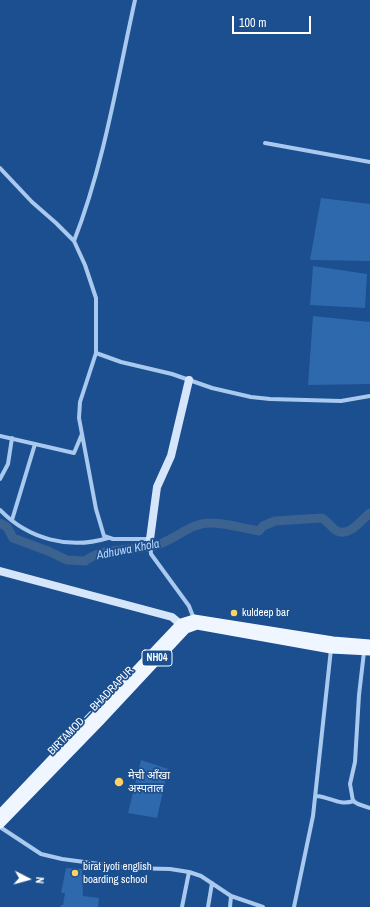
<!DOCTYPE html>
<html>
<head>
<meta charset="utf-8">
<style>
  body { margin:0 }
  #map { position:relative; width:370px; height:907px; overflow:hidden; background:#1b4f8f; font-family:"Archivo Narrow",sans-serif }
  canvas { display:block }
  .north { position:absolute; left:8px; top:859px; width:40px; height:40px; -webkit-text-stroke:3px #1b4f8f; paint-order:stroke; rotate:96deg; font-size:11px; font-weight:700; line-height:16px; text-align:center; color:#fff }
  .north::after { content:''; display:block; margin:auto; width:14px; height:18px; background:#fff; clip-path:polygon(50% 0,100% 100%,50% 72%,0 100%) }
  .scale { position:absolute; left:232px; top:16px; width:79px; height:18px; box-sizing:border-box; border:2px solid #fff; border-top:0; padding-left:5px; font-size:12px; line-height:14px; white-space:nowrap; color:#fff; -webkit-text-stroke:3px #1b4f8f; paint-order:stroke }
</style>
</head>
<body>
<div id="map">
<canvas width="370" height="907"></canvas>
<div class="north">N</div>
<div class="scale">100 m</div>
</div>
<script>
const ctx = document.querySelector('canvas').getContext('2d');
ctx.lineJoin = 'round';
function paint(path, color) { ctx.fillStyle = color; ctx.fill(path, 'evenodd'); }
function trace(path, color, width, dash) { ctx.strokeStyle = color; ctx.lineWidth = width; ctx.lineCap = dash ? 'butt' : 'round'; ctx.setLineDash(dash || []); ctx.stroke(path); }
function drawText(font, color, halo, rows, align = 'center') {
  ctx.font = font + ' "Archivo Narrow","Noto Sans Devanagari",sans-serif'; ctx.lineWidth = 3.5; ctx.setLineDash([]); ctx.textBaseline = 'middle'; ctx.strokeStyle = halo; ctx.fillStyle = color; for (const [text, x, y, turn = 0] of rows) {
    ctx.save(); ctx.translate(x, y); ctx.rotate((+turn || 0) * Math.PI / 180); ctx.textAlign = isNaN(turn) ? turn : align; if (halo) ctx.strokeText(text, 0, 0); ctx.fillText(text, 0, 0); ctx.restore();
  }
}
const green = new Path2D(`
  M321 198 370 204V261L310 260Z
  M313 266 367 274 365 308 310 305Z
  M313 316 370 322V384L308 385Z
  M141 760 168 769 157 818 128 813Z
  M66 868 82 869 83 896 99 898 98 907H60L61 905H63L65 893H61Z`);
const river = new Path2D(`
  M0 523 7 527 13 538 48 551 67 560 85 561C103 547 131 551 153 546 173 542 189 523 210 523 225 523 243 528 259 531L263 526 275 521 322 518C328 522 332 528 337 531 350 537 361 520 370 513`);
const street = new Path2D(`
  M265 143 370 162
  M0 168 32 202 56 223 74 241 85 265 96 298V353
  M74 241C104 164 117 81 135 0
  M0 436 74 453 82 434
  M0 479 8 464 12 438
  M0 510C28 539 69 550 108 538
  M12 520 35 444
  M194 619 189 606 151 554 150 539H113L104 536 96 509 79 418 80 402 96 353 121 362 172 374 212 388 251 397 270 399 341 401 370 396
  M364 652 359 695 355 762 350 784 353 801 358 804 370 808
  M316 796C331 797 338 806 354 801
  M0 827 41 854 62 859 129 868 170 869 189 872 201 876 231 896 263 907
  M182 907 189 872
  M208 907 212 883
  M230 907 231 896
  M294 907 313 816 331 649`);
const secondary = new Path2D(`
  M150 539 157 487 171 456 189 380
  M0 571 172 617 185 628`);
const primary = new Path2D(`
  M0 814 181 623 194 619 333 641 370 644
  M0 824 100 721 186 629 197 625 331 649 370 651`);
const markers = [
  [234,613,4,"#ffd166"],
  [119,782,5,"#ffd166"],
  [75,873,4,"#ffd166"]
];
const shields = [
  [157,658,30]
];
const shieldNames = [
  ["NH04",157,658]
];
const poiNames = [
  ["kuldeep bar",242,613],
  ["मेची आँखा",128,776],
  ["अस्पताल",128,789],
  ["birat jyoti english",83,867],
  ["boarding school",83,880]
];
const streetNames = [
  ["BIRTAMOD — BHADRAPUR",91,711,-46]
];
const waterNames = [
  ["Adhuwa Khola",128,550,-11]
];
paint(green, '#2e69ad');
trace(river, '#3c6290', 9);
trace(street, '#a9c9ee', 4);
trace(secondary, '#d6e6fa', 8);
trace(primary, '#f0f6ff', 9);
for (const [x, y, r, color] of markers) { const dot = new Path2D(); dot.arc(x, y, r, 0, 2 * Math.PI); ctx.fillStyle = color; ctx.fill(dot); trace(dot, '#1b4f8f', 1.5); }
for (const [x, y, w] of shields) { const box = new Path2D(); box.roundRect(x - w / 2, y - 8, w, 16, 3); ctx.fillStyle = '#1b4f8f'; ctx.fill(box); trace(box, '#fff', 1); }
drawText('bold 10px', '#fff', null, shieldNames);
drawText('11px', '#fff', '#1b4f8f', poiNames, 'left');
drawText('11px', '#fff', '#1b4f8f', streetNames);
drawText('italic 12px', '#b5d3f5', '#1b4f8f', waterNames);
</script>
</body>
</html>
